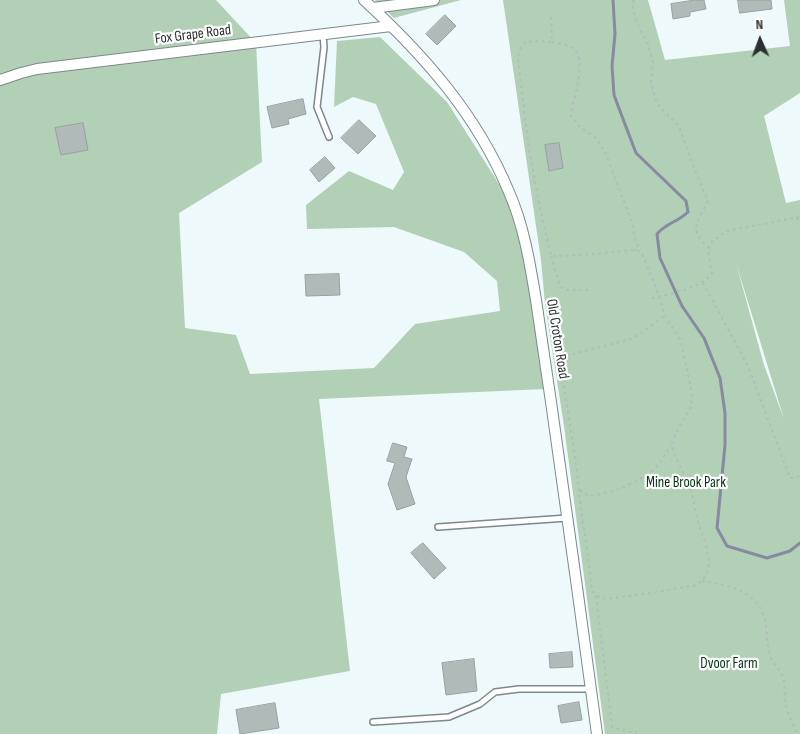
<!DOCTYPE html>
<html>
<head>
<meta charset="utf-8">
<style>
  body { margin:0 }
  #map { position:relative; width:800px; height:734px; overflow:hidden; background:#eef9fc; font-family:"Sofia Sans Condensed",sans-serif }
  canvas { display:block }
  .north { position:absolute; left:735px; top:15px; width:50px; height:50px; -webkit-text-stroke:4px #fff; paint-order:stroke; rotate:358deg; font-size:14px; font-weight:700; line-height:20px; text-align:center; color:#2c3031 }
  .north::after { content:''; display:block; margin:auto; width:18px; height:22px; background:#2c3031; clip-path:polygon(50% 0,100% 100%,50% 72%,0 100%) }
</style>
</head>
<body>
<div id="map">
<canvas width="800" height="734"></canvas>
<div class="north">N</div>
</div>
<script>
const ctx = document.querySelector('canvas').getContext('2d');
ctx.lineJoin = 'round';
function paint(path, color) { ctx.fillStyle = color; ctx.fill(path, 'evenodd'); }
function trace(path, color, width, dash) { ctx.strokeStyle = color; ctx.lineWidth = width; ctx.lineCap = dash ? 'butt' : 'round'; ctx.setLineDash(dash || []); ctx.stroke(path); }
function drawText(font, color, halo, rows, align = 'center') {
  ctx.font = font + ' "Sofia Sans Condensed",sans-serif'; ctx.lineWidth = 4.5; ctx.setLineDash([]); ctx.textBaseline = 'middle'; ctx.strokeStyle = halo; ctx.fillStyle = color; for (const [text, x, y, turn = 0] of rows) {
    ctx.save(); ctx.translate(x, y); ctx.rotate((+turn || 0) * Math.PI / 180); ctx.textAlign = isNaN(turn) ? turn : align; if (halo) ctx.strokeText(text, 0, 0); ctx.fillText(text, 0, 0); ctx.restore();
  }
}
const green = new Path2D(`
  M0 0H216L256 43 262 162 179 213 185 328 236 335 250 374 374 368 415 324 500 311 497 281 464 252 394 227 307 229 306 205 349 171 393 190 404 172 376 104 353 97 334 107 337 41 380 37 447 102 518 214 545 389 319 399 350 671 221 694 217 734H0Z
  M375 0H461L394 18Z
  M503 0H648L665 60 790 46 784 0H800V93L764 116 786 203 800 200V734H605L564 426 545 304 541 260ZM736 263 784 419 764 365Z`);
const stream = new Path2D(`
  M613 0 615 34 612 66 614 95 623 119 636 153 686 201 688 212C678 222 666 223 657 234L660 258 682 306 704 338 720 378 725 413V445L717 528 727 546 767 558 790 551 800 543`);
const building = new Path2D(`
  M695 0H704L706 9 690 12V16L673 19 671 4Z
  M738 0H771L772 9 740 13Z
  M445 15 456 26 437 45 426 34Z
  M303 99 306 114 288 119 289 124 272 128 267 107Z
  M359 120 376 136 358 154 341 138Z
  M83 123 88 150 61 155 55 128Z
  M559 143 563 168 549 171 545 145Z
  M325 157 335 168 319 182 310 170Z
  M339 274 340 295 306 296 305 275Z
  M393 443 407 447 404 457 412 459 406 477 415 504 397 510 388 484 395 463 387 461Z
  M423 543 446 568 434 579 411 553Z
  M572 652 573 667 550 668 549 654Z
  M474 659 477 691 446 695 442 663Z
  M579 702 582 720 561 723 558 706Z
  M275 703 279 728 240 734 236 710Z`);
const path = new Path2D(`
  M634 0 632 5 636 21 648 44 653 62 651 84 657 104 679 126 696 173 708 201C697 222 688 230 709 248
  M551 17 552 42 539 41 525 42 519 51 518 59 529 149 539 203 551 256 583 255 632 250 639 251 642 254 654 282 666 318 681 341 691 388 692 399 691 407 678 429 672 443 673 452 691 489 698 522 706 545 709 564 708 571 705 577 697 585 651 593 606 599 599 597 592 591 585 534 582 517 577 471 561 368 566 358 573 354 631 339 640 334 665 315
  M552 42C558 43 566 44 571 47 590 58 572 99 571 116L581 128 595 137 605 152 632 222 634 236 638 246 637 249 634 250
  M797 218 800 223
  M551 256 560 286 565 290H589
  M703 283 748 366 790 478 800 476
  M652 298C670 294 702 288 712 273L708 250 712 242 726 231 800 217
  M580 490 589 496C614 493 640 483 658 465 663 459 667 451 671 445
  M702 581C724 584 754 590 763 614 768 626 766 639 769 652 771 661 778 667 782 675 786 684 784 693 785 702 787 713 793 724 798 734
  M596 596 612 727 637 734`);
const service = new Path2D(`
  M323 35 324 47 317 107 329 137
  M438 527 567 518
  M373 722 449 717 480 704 495 692 519 689H591`);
const minor = new Path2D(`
  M364 0C425 56 477 115 509 192 524 226 530 264 536 300 541 334 546 368 551 402 567 513 582 623 597 734
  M373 8 434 0
  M0 80 21 73 37 69 391 26`);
const streetNames = [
  ["Fox Grape Road",193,35,-7],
  ["Old Croton Road",557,339,81]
];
const parkNames = [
  ["Mine Brook Park",686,483],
  ["Dvoor Farm",729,664]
];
paint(green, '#b2d0b5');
trace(stream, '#868aa2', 3);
paint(building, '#b0bbb9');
trace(building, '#97a29f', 1);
trace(service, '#7e888a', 8);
trace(minor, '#7e888a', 12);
trace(path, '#b1babc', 2, [2.5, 4]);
trace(service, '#fff', 5);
trace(minor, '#fff', 10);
drawText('15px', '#2c3031', '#fff', streetNames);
drawText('15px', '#023411', '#fff', parkNames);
</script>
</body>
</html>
